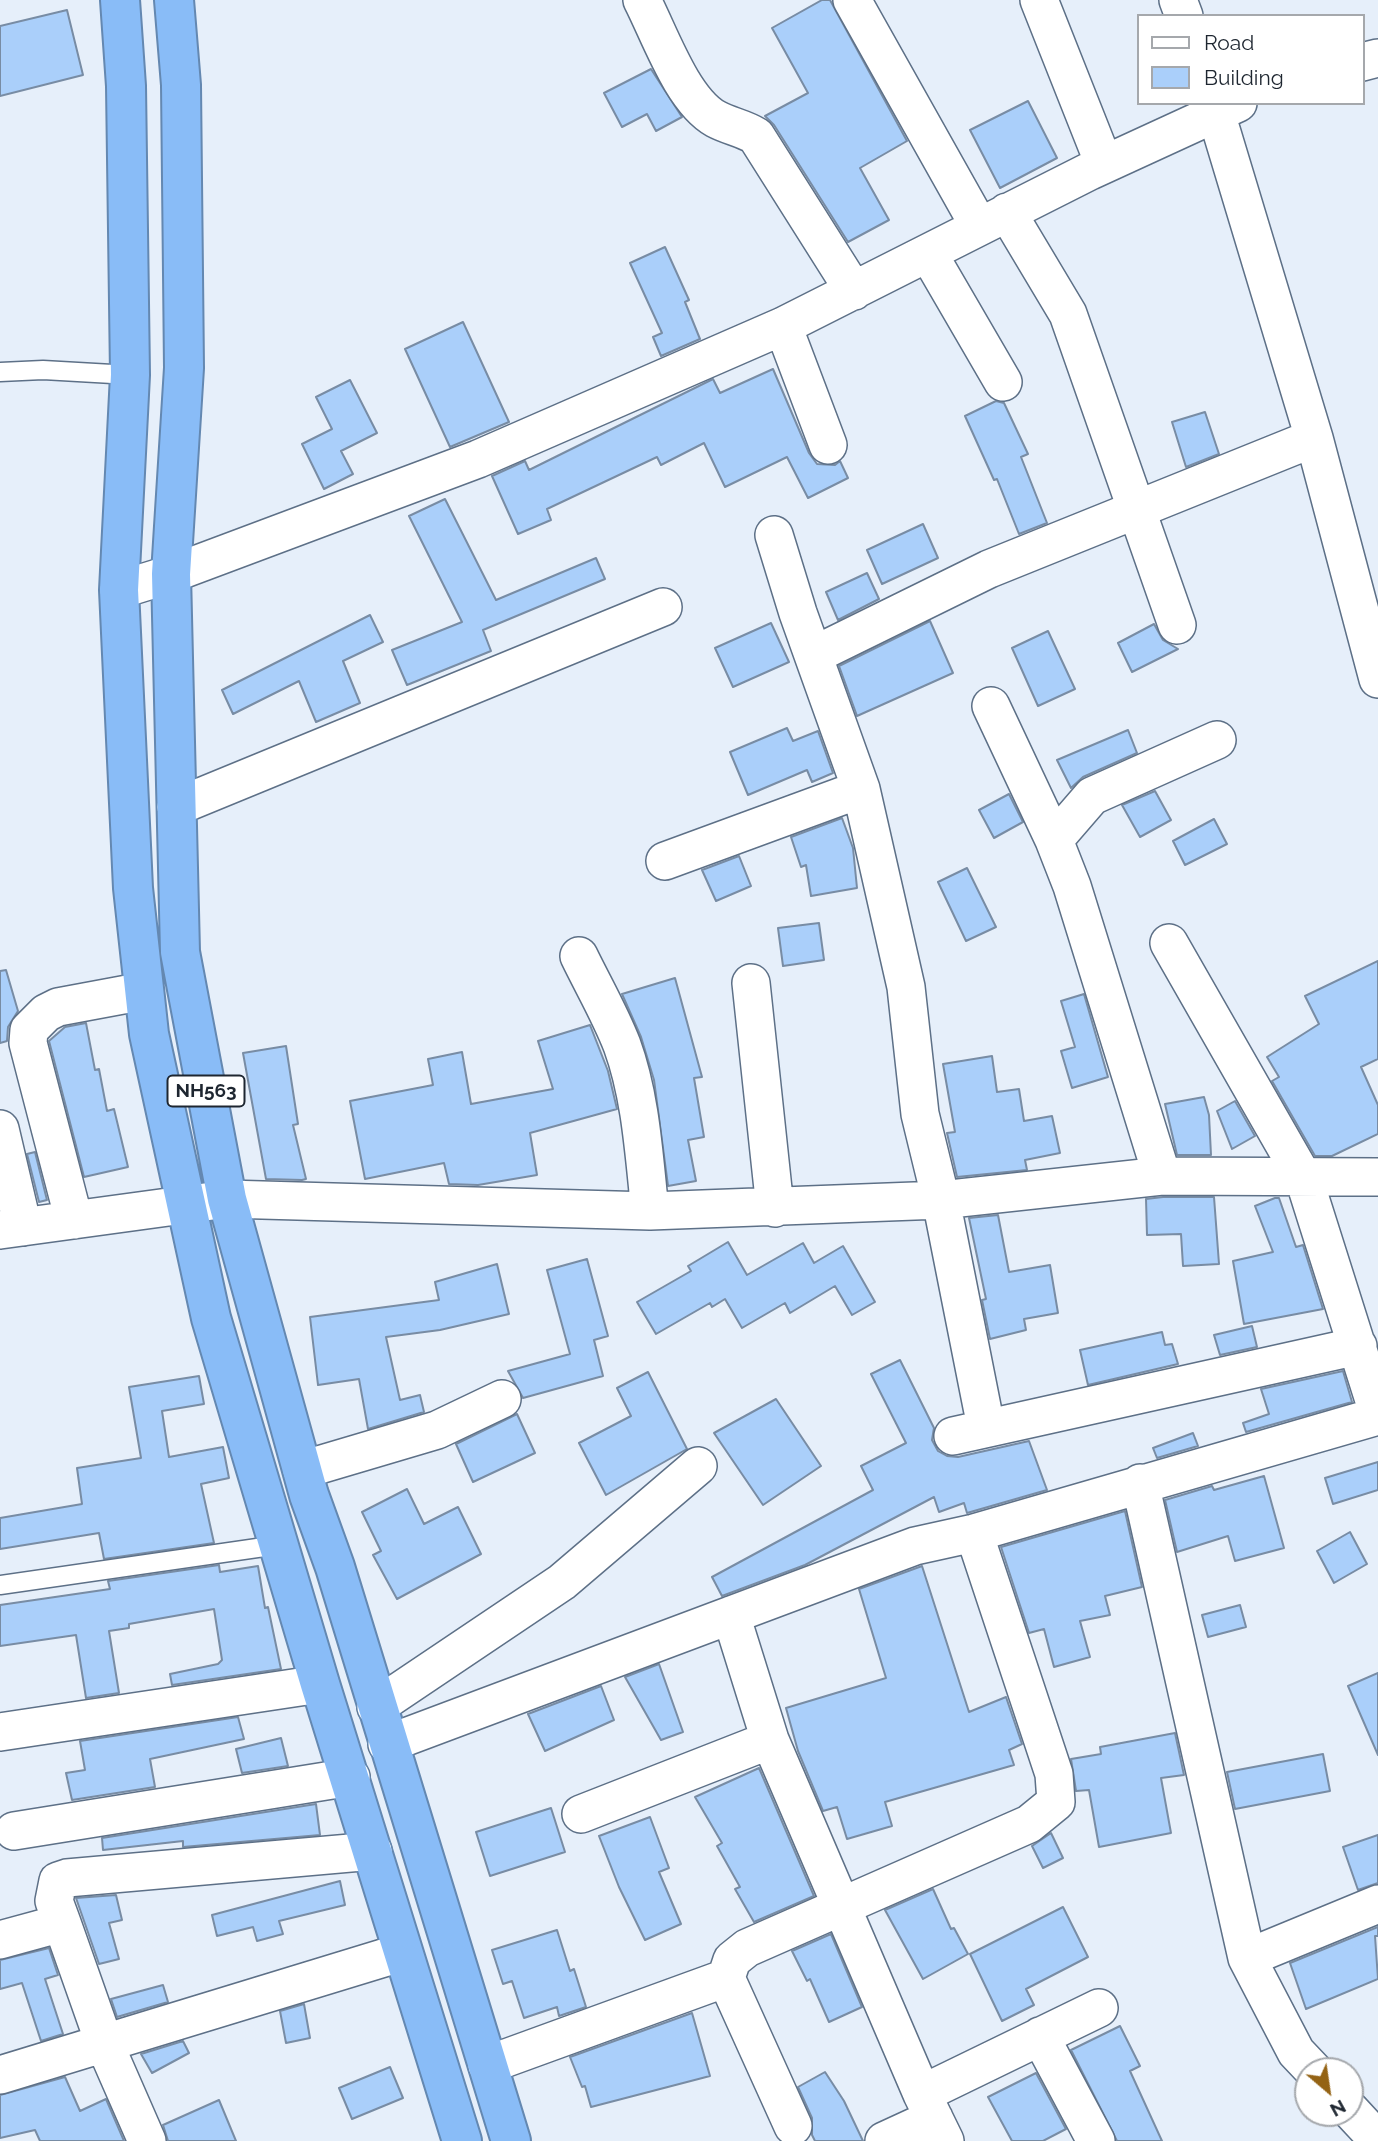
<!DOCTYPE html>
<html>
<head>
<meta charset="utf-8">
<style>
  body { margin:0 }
  #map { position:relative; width:1378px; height:2141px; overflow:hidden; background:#e6effa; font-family:Raleway,sans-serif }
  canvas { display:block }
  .legend { position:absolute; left:1137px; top:14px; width:228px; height:91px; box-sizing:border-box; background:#fff; border:2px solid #a5a8ac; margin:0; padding:9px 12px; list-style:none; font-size:21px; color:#1e2630 }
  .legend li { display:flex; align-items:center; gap:14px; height:35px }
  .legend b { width:35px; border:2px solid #a5a8ac }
  .north { position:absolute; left:1294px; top:2057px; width:70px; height:70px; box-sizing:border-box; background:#fff; border:2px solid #a5a8ac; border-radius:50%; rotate:151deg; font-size:19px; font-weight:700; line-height:28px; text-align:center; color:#1e2630 }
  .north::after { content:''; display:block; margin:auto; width:24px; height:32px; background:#946314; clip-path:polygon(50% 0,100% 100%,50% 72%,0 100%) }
</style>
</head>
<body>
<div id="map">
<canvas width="1378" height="2141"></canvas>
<ul class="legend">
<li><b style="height:9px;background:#fff"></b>Road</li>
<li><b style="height:19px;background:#aacffa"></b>Building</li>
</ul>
<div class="north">N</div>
</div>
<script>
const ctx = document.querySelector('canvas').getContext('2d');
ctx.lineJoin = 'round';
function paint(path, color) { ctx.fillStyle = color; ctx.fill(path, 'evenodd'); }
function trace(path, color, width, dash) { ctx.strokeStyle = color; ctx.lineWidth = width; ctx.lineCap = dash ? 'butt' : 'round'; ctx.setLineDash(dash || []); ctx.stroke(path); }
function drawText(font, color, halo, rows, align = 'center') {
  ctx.font = font + ' Raleway,sans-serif'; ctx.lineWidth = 7; ctx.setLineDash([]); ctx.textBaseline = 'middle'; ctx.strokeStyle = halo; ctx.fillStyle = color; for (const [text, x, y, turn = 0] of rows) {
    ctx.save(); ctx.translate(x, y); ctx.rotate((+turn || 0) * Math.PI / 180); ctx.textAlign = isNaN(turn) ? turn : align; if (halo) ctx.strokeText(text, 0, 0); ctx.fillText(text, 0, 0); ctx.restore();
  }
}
const building = new Path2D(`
  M822 0H830L907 141 860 168 889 220 848 242 774 125 765 116 808 93 772 28Z
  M67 10 83 75 0 96V26Z
  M651 69 682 117 656 131 647 114 622 127 604 93Z
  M1028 101 1057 158 1000 188 970 130Z
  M665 247 689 300 685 302 700 339 661 356 653 337 662 333 630 263Z
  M463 322 509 422 450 447 405 349Z
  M773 369 809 453 817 464 835 465 840 461 848 478 808 498 787 457 725 487 704 443 661 465 657 457 547 509 551 520 518 534 492 476 525 461 529 470 713 379 720 393Z
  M350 380 377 433 341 451 353 474 324 489 302 444 332 429 316 397Z
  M996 401 1004 403 1028 454 1021 457 1047 523 1019 534 997 479 994 480 965 416Z
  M1205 412 1219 454 1186 467 1172 422Z
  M445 499 496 600 596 558 605 579 483 630 491 651 407 685 392 650 462 622 409 516Z
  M923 524 938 558 882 584 867 550Z
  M867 573 879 599 838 620 826 592Z
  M370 615 383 642 343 661 360 703 316 722 299 681 233 714 222 690Z
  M930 621 953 673 857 716 839 666Z
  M771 623 789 662 733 687 715 648Z
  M1154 624 1163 640 1178 649 1132 672 1118 643Z
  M1048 631 1075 689 1038 706 1012 648Z
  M787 728 793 741 818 731 833 773 812 782 807 770 748 795 730 752Z
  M1128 730 1137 753 1083 777 1071 788 1057 760Z
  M1155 791 1171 820 1140 837 1122 805Z
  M1009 794 1023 822 994 838 979 810Z
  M842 818 853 848 857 888 811 896 806 865 801 867 791 837Z
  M1214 819 1227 844 1185 865 1173 841Z
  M739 856 751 886 716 901 702 870Z
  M967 868 996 927 966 941 938 882Z
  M819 923 824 960 783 966 778 928Z
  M1378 961V1059L1361 1067 1378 1105V1134L1332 1156H1315L1272 1081 1279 1077 1267 1057 1319 1024 1305 996Z
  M6 970 18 1011 8 1027 7 1041 0 1043V971Z
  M675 978 702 1077 694 1078 704 1137 688 1140 696 1181 668 1186 654 1080 641 1037 622 994Z
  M1084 994 1108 1077 1072 1088 1061 1051 1075 1047 1061 1001Z
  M86 1023 95 1070 99 1069 107 1111 114 1109 128 1167 84 1177 49 1041 65 1027Z
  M590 1025 608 1071 617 1109 530 1133 537 1175 478 1185 449 1184 444 1163 365 1179 350 1101 433 1085 428 1059 462 1052 471 1104 553 1089 538 1041Z
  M286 1046 298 1124 293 1125 306 1179 302 1180 266 1179 243 1053Z
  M992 1056 997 1092 1019 1089 1024 1121 1052 1116 1060 1153 1025 1160 1027 1170 957 1177 947 1133 955 1132 943 1064Z
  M1204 1097 1209 1115 1211 1155H1177L1165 1104Z
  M1235 1101 1255 1136 1232 1149 1217 1111Z
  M35 1152 47 1200 39 1202 27 1154Z
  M1163 1197H1214L1219 1264 1183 1266 1181 1234 1147 1235 1146 1199Z
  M1275 1198H1279L1296 1247 1303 1245 1323 1309 1244 1324 1233 1261 1273 1252 1255 1206Z
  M998 1215 1009 1272 1050 1265 1058 1313 1024 1319 1026 1330 990 1339 982 1300 986 1299 969 1218Z
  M728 1242 747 1275 803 1243 814 1263 843 1246 875 1302 852 1315 835 1286 790 1313 785 1303 742 1328 725 1299 712 1307 710 1303 656 1334 637 1302 691 1271 688 1266Z
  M587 1259 608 1336 594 1340 603 1376 523 1398 508 1371 570 1354 547 1270Z
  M497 1264 509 1314 440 1330 386 1337 400 1400 420 1395 424 1412 368 1429 359 1379 318 1385 310 1317 439 1300 435 1282Z
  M1252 1326 1257 1347 1220 1355 1214 1335Z
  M1162 1332 1165 1345 1172 1344 1178 1364 1088 1385 1080 1350Z
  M900 1360 934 1428 932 1440 938 1451 947 1456 958 1457 1029 1441 1047 1490 967 1513 964 1503 939 1512 934 1497 805 1565 722 1596 712 1577 873 1490 861 1466 906 1443 871 1374Z
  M1343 1371 1352 1402 1246 1432 1243 1423 1269 1414 1261 1389Z
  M648 1372 687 1449 606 1495 579 1443 631 1416 617 1388Z
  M199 1376 204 1404 162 1411 169 1457 223 1447 229 1478 201 1484 214 1543 104 1559 99 1533 0 1549V1518L82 1504 77 1468 141 1458 129 1387Z
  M776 1399 821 1466 763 1505 714 1433Z
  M517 1414 535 1453 473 1482 456 1444Z
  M1193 1433 1198 1446 1157 1458 1153 1448Z
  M1378 1462V1490L1333 1504 1325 1478Z
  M1264 1476 1284 1548 1235 1561 1228 1536 1177 1552 1165 1500 1212 1486 1214 1490Z
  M407 1489 424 1524 458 1507 481 1554 397 1599 373 1555 381 1551 362 1512Z
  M1125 1511 1142 1587 1105 1596 1110 1615 1080 1621 1090 1657 1054 1667 1044 1629 1029 1633 1001 1547Z
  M1350 1532 1367 1564 1334 1583 1317 1551Z
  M219 1565 220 1572 258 1566 265 1608 268 1607 281 1669 172 1685 170 1674 218 1664 222 1660 214 1609 129 1624V1628L109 1631 119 1693 86 1698 76 1635 0 1646V1605L110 1589 108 1581Z
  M922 1566 969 1712 1006 1697 1022 1744 1009 1750 1014 1765 885 1802 892 1826 847 1839 837 1807 823 1811 798 1751 786 1708 886 1678 859 1589Z
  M1240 1605 1246 1627 1208 1637 1202 1615Z
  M659 1664 683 1732 661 1740 625 1677Z
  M1378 1673V1755L1348 1686Z
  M601 1686 614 1720 545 1751 528 1714Z
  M238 1717 244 1739 150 1759 155 1787 72 1800 66 1773 85 1770 80 1741Z
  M1175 1733 1184 1775 1161 1778 1171 1833 1099 1847 1089 1790 1076 1791 1071 1759 1101 1754 1100 1747Z
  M281 1738 288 1766 242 1773 236 1749Z
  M1323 1754 1330 1791 1235 1809 1227 1772Z
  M759 1768 814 1896 754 1922 735 1889 740 1887 717 1846 722 1843 695 1797Z
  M316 1804 320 1835 183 1847V1841L103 1850 102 1838Z
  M551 1808 565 1852 490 1876 476 1832Z
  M650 1817 669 1868 659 1872 681 1924 645 1940 619 1887 599 1836Z
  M1051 1833 1063 1858 1043 1868 1032 1846Z
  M1378 1835V1883L1358 1890 1343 1847Z
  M340 1881 345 1905 279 1921 283 1934 257 1941 253 1927 217 1936 212 1915Z
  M933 1889 951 1929 954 1928 968 1954 923 1979 885 1910Z
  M116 1895 122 1920 109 1923 119 1959 99 1964 76 1898Z
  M1063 1907 1088 1957 1026 1989 1034 2005 1002 2021 970 1954Z
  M1378 1927V1936H1375L1378 1979 1306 2009 1290 1963Z
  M557 1930 570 1971 574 1969 586 2007 559 2016 557 2007 524 2018 512 1981 503 1984 492 1950Z
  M831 1934 862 2007 829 2022 810 1979 807 1981 792 1951Z
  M49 1948 58 1975 45 1979 63 2034 41 2041 22 1983 0 1989V1960Z
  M163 1985 168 2002 117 2017 111 1999Z
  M304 2004 310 2038 286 2043 280 2011Z
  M692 2013 710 2076 591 2107 585 2086 582 2087 570 2057Z
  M1120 2026 1140 2066 1130 2071 1162 2141H1117L1071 2050Z
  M183 2041 189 2053 152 2073 141 2054Z
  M390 2067 403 2098 352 2119 339 2088Z
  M825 2072 844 2101 863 2141H815L812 2135V2118L798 2087Z
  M1036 2073 1066 2129 1043 2141H1012L988 2097Z
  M65 2077 80 2111 106 2099 124 2141H40L35 2130 0 2138V2095Z
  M219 2100 236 2141H168L163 2125Z`);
const lane = new Path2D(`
  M0 372 43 370 130 375
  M0 1585 278 1545`);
const street = new Path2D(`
  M642 0C660 35 682 100 716 119 729 126 743 128 756 136L854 291
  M852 0 979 226
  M1039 0 1104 164
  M1178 0 1184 16
  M1362 62 1378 58
  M1007 212 1068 314 1177 625
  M928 253 1003 382
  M783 326 828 445
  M1314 438 1378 679
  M774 535 798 613 861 789 906 987 920 1114 941 1200 986 1427
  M119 590 171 574 478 459 783 326 1090 171 1238 103
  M814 655 989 569 1314 438 1213 103
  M991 706 1054 840 1072 886 1162 1176
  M176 807 663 607
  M1054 840 1092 796 1217 740
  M665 861 861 789
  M1169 943 1304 1179 1378 1413
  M579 956C593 985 610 1014 622 1045 641 1097 644 1156 650 1211
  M751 983 775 1208
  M0 1129 23 1227
  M74 1220 28 1043 29 1030 46 1013 58 1007 144 991
  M0 1230 227 1199 650 1211 941 1200 1162 1176 1378 1177
  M953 1436 1358 1346
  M302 1470 437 1430 502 1399
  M1140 1483 1247 1958 1296 2052 1314 2071
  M731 1615 770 1740 922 2094 945 2141
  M376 1707 562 1582 698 1466
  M0 1732 320 1684
  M387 1744 915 1546 974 1533 1378 1416
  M581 1814 770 1740
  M14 1831 351 1777
  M0 1940 62 1923
  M1247 1958 1378 1904
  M726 1978 793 2126
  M1040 2036 1096 2141
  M487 2065 726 1978 732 1960 747 1948 1029 1824 1056 1802 1054 1774 974 1533
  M0 2075 403 1952
  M922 2094 1099 2008
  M1350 2110 1378 2140
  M147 2141 105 2045 62 1923 54 1901 58 1881 67 1878 373 1851
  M884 2141 934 2118`);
const highway = new Path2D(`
  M120 0 126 86 130 375 119 590 133 888 149 1034 211 1318 320 1684 462 2141
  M174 0 181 85 184 368 171 574 180 952 227 1199 309 1495 335 1567 511 2141`);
const shields = [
  [206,1091,77]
];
const shieldNames = [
  ["NH563",206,1091]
];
paint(building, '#aacffa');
trace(building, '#788ca4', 2);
trace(lane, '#5d7087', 21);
trace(street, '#5d7087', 40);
trace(highway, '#6488b1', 42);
trace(lane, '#fff', 18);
trace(street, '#fff', 37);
trace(highway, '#89bcf7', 38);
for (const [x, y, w] of shields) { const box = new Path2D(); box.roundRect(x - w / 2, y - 15.5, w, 31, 5); ctx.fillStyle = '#fff'; ctx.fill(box); trace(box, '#1e2630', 2); }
drawText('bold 19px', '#1e2630', null, shieldNames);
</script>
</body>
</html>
